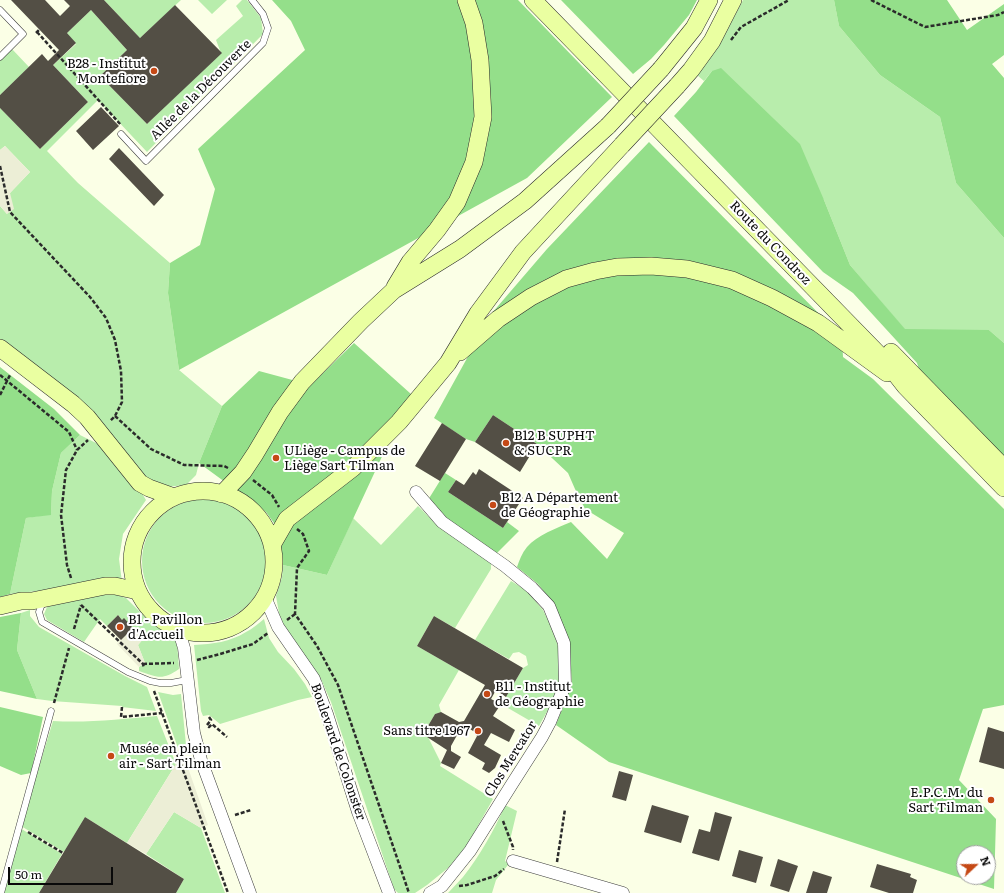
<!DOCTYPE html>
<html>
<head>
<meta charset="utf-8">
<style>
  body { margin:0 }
  #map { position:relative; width:1004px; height:893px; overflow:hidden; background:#fbffe6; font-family:Literata,serif }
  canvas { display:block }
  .north { position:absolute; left:956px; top:845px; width:40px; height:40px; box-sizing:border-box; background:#fff; border:1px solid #9d9d9d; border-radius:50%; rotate:68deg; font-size:11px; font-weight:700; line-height:16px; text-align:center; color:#090909 }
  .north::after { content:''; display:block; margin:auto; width:14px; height:18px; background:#c54916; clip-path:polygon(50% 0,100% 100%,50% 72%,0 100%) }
  .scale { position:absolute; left:8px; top:867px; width:105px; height:18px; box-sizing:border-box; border:2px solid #090909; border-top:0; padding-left:5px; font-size:12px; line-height:14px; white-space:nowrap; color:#090909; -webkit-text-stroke:3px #fff; paint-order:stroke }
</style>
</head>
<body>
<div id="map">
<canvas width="1004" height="893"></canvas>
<div class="north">N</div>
<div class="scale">50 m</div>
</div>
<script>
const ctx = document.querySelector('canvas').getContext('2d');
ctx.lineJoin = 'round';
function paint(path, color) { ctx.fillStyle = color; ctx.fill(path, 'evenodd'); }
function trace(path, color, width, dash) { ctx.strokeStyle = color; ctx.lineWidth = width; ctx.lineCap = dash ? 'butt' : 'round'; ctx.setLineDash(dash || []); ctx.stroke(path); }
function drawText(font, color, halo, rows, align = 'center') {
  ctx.font = font + ' Literata,serif'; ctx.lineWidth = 4; ctx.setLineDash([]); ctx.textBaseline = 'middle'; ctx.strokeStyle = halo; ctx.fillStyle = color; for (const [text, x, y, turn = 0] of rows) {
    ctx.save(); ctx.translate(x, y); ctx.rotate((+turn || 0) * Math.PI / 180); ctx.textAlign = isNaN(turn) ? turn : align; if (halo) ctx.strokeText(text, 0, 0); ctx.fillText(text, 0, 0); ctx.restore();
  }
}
const green = new Path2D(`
  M104 0H181L140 38Z
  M198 0H227L212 14Z
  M242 0H247L261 18 263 34 147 152 98 100 47 151 78 183 170 263 168 293 179 370 222 406 199 463 196 475 186 485 165 487 142 477 92 410 46 378 0 340V206L7 214 10 193 30 172 5 146 0 150V108L40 149 88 102 53 65 76 44 67 33 91 10 127 50 100 76 147 124 221 53 216 40 243 16 236 6Z
  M743 0H834L839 26 880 75 940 117 956 183 1004 238V343L989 330H905L850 265 824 200 712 71 704 81 697 75 719 46Z
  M12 49 29 67 0 95V60Z
  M80 435 102 446 140 490 146 500 123 534 119 559 122 582 10 594 26 518 51 514 52 491 61 453Z
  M142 561a62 62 0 1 1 124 0a62 62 0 1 1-124 0Z
  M418 506 438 526 491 562V569L455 628 434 616 417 646 459 670 439 705 441 712 435 714 425 731 441 763 440 766 493 799 466 847 448 868 427 885 415 893H398L394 889 331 702 320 677 290 639 280 619 276 596 282 577 283 565 327 575 353 518 381 545Z
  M511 581 526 590 543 610 554 632 560 654 561 679 553 701 539 726 501 704 506 697 523 668 528 665 526 656 519 652 513 653 509 659 475 640Z
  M111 593 126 598 153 625 168 633 177 642 179 669C162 681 157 677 139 671V667L145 663 138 645 144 638 124 619 122 620 118 615 107 626 100 619 84 642 47 620 44 614 47 607 98 594Z
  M30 610V616L39 627 125 676 147 687 156 711 122 707V706L52 701 37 699 17 650 21 613Z
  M264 619 269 638 278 652 294 669 305 684 312 697 298 700 220 724 209 715 203 716 201 711 194 645C213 644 230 642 246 632 252 629 258 624 264 619Z
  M158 692 173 695 181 694 186 745 178 748Z
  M157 716 176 764 127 843 85 817 64 852 21 826 53 721C88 723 122 719 157 716Z
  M505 805 517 811 505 861 508 863V865L496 880 492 893H448C453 888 458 882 463 877 480 855 494 831 505 805Z
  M174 812 201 828 225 893H176L184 879 146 854Z
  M20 828 62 854 39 893H3Z`);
const forest = new Path2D(`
  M272 0H518L612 97 527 178 179 370 168 293 170 263 200 245 215 189 198 149 305 50 291 21Z
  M561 0H697L689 15 664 45 651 59 633 74Z
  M834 0H947L967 30 1004 4V55L992 64 1004 78V238L956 183 940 117 880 75 839 26Z
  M721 68 800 144 824 200 850 265 905 329 989 330 1004 343V457L920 372 917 363 853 293 823 272 674 116 696 92 712 71Z
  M649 142 842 337 843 357 873 379 1004 509V705L983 709 959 780 996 819 994 889 609 762 556 725 572 683 569 644 556 607 538 584 517 567C519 561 522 553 527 547 537 535 557 528 571 522L607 559 624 533 585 509 575 489 568 473 537 444 493 415 475 442 466 439 445 473 456 480 448 492 503 528 507 522 519 531 497 553 446 518 428 500 466 439 434 418 492 313 547 249ZM964 853H988V877H964Z
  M354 343 411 394 327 575 283 565 279 530 266 512 199 463 222 406 259 371 311 385Z
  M0 367 54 409 80 435 61 453 52 491 51 515 26 518 10 594 0 597Z
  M21 613 17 650 37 699 0 691V617Z
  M0 707 43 717 31 773 21 775 0 766Z`);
const plaza = new Path2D(`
  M5 146 30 172 10 193 14 209 7 214 0 206V150Z
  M133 628 144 638 138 645 145 663 139 667 117 644Z
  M186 762 208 825 201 828 174 812 146 854 127 843 176 764Z`);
const building = new Path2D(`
  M11 0H45L60 16 70 6 64 0H104L140 38 175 5 222 53 147 124 100 76 127 50 91 10 67 33 76 43 53 65 88 102 40 149 0 108V95L42 54 48 61 59 50Z
  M101 107 119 126 93 150 76 131Z
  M119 148 164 195 154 206 109 159Z
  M493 415 537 444 520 472 475 442Z
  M442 423 466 439 440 481 415 466Z
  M479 469 523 498 503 528 448 492 456 480 464 485 473 472 476 475Z
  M118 615 122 620 124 618 133 628 121 640 107 626Z
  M434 616 523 668 506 697 496 690 491 699 501 704 493 716 515 730 509 742 491 733 484 745 501 755 495 768 489 773 482 769 485 763 468 753 477 736 475 732 466 727 461 728 451 746V751L461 757 454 769 441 763 447 750 427 737 425 731 435 714 441 712 459 722 464 721 485 685 417 646Z
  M988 727 1004 732V769L979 762Z
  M619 771 633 775 626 801 612 797Z
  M652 805 689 816 681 843 644 832Z
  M715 812 732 817 719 861 692 853 699 829 710 832Z
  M85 817 184 879 176 893H39Z
  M739 850 763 857 756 883 732 876Z
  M778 859 798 866 789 892 770 886Z
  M877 864 911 874 910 877 917 880 913 893H889L870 887Z
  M813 871 832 877 827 893H806Z`);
const path = new Path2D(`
  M871 0 925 27 998 15 1004 12
  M37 32 121 125
  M36 33 40 29
  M731 40 741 27 789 0
  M0 166 10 212 90 297 106 318 115 340 121 371 122 402 115 416 110 421
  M0 375 69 432 77 450
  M0 395 10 375
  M115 416 151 449 184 465 224 466 228 468
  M253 480 272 495 279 507
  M297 529 303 534 309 551 297 568 295 614 317 646 338 685 409 893
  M71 578 67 565 61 515 66 470 77 450 88 440
  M81 605 143 664 144 668
  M287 620 295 614
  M74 629 81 605
  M197 660 220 654 253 644 268 633
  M143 664 174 663
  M154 691 228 893
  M54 703 69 648
  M122 707 121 717 162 713
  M209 717 211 720 207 725 209 727 212 724 227 737
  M235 815 251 810
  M503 821 513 847V850
  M28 832 63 853
  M557 862 565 809
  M459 886 467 885 495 876 504 869`);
const lane = new Path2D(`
  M0 10 23 34 0 57
  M121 134 146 161 263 43 268 28 263 14 252 0
  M43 601 39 612 42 622 128 672 150 681 160 683H171L187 680
  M1 893 51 711`);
const street = new Path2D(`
  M416 492 442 522 505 566 532 588 549 606 564 643 565 685 550 722 542 737 512 784 470 851 442 886 430 893
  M265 597 278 627 314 679 327 714 358 812 389 893
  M177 628 181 638 184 648 194 733 201 760 250 893
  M513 861 623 893`);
const secondary = new Path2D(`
  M533 0 887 363 905 386 1004 488
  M661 69 694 28 709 0
  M677 86 691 70 712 41 733 0
  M395 287 410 262 437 230 457 202 474 162 483 117 480 60 474 23 466 0
  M0 348 73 404 87 417 140 483 149 488 174 497
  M460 352 498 319 531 297 566 279 595 271 617 267 651 266 687 269 732 280 772 298 818 323 887 373
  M891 352 1004 468
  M132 562a71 71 0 1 1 142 0a71 71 0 1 1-142 0Z
  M222 494 243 472 255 454 280 412 302 382 361 321 394 290 460 249 525 201 608 126
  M272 545 287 519 353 468 399 422 448 363 478 313 523 252 622 145
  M0 606 21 601H32L105 586H115L138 591`);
const secondaryBridge = new Path2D(`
  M608 126 661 69
  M622 145 677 86`);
const markers = [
  [154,71,4,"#c54916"],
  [506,443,4,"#c54916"],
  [276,458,4,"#c54916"],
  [493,505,4,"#c54916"],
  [120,627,4,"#c54916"],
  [487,694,4,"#c54916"],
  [478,731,4,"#c54916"],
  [111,756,4,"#c54916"],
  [991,800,4,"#c54916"]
];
const poiNames = [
  ["B28 - Institut",146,64,"right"],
  ["Montefiore",146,79,"right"],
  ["B12 B SUPHT",514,436],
  ["& SUCPR",514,451],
  ["ULiège - Campus de",284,451],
  ["Liège Sart Tilman",284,466],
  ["B12 A Département",501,498],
  ["de Géographie",501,513],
  ["B1 - Pavillon",128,620],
  ["d'Accueil",128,635],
  ["B11 - Institut",495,687],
  ["de Géographie",495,702],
  ["Sans titre 1967",470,731,"right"],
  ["Musée en plein",119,749],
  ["air - Sart Tilman",119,764],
  ["E.P.C.M. du",983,793,"right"],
  ["Sart Tilman",983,808,"right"]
];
const streetNames = [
  ["Allée de la Découverte",201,90,-45],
  ["Route du Condroz",770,243,46],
  ["Boulevard de Colonster",338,752,71],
  ["Clos Mercator",511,759,-58]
];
paint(green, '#b8edac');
paint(forest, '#94df8a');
paint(plaza, '#eceed6');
paint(building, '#534f45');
trace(lane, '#3c3c3c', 7);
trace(street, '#3c3c3c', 13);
trace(secondary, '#2b2b2b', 18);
trace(path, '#2b2b2b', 2.5, [4, 2]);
trace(lane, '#fff', 6);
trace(street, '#fff', 12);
trace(secondary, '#eaffa1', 17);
trace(secondaryBridge, '#2b2b2b', 18, []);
trace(secondaryBridge, '#eaffa1', 17);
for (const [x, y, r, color] of markers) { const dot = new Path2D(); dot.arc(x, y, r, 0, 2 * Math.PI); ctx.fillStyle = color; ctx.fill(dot); trace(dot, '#fff', 1.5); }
drawText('13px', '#090909', '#fff', poiNames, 'left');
drawText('13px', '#090909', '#fff', streetNames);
</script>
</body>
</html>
